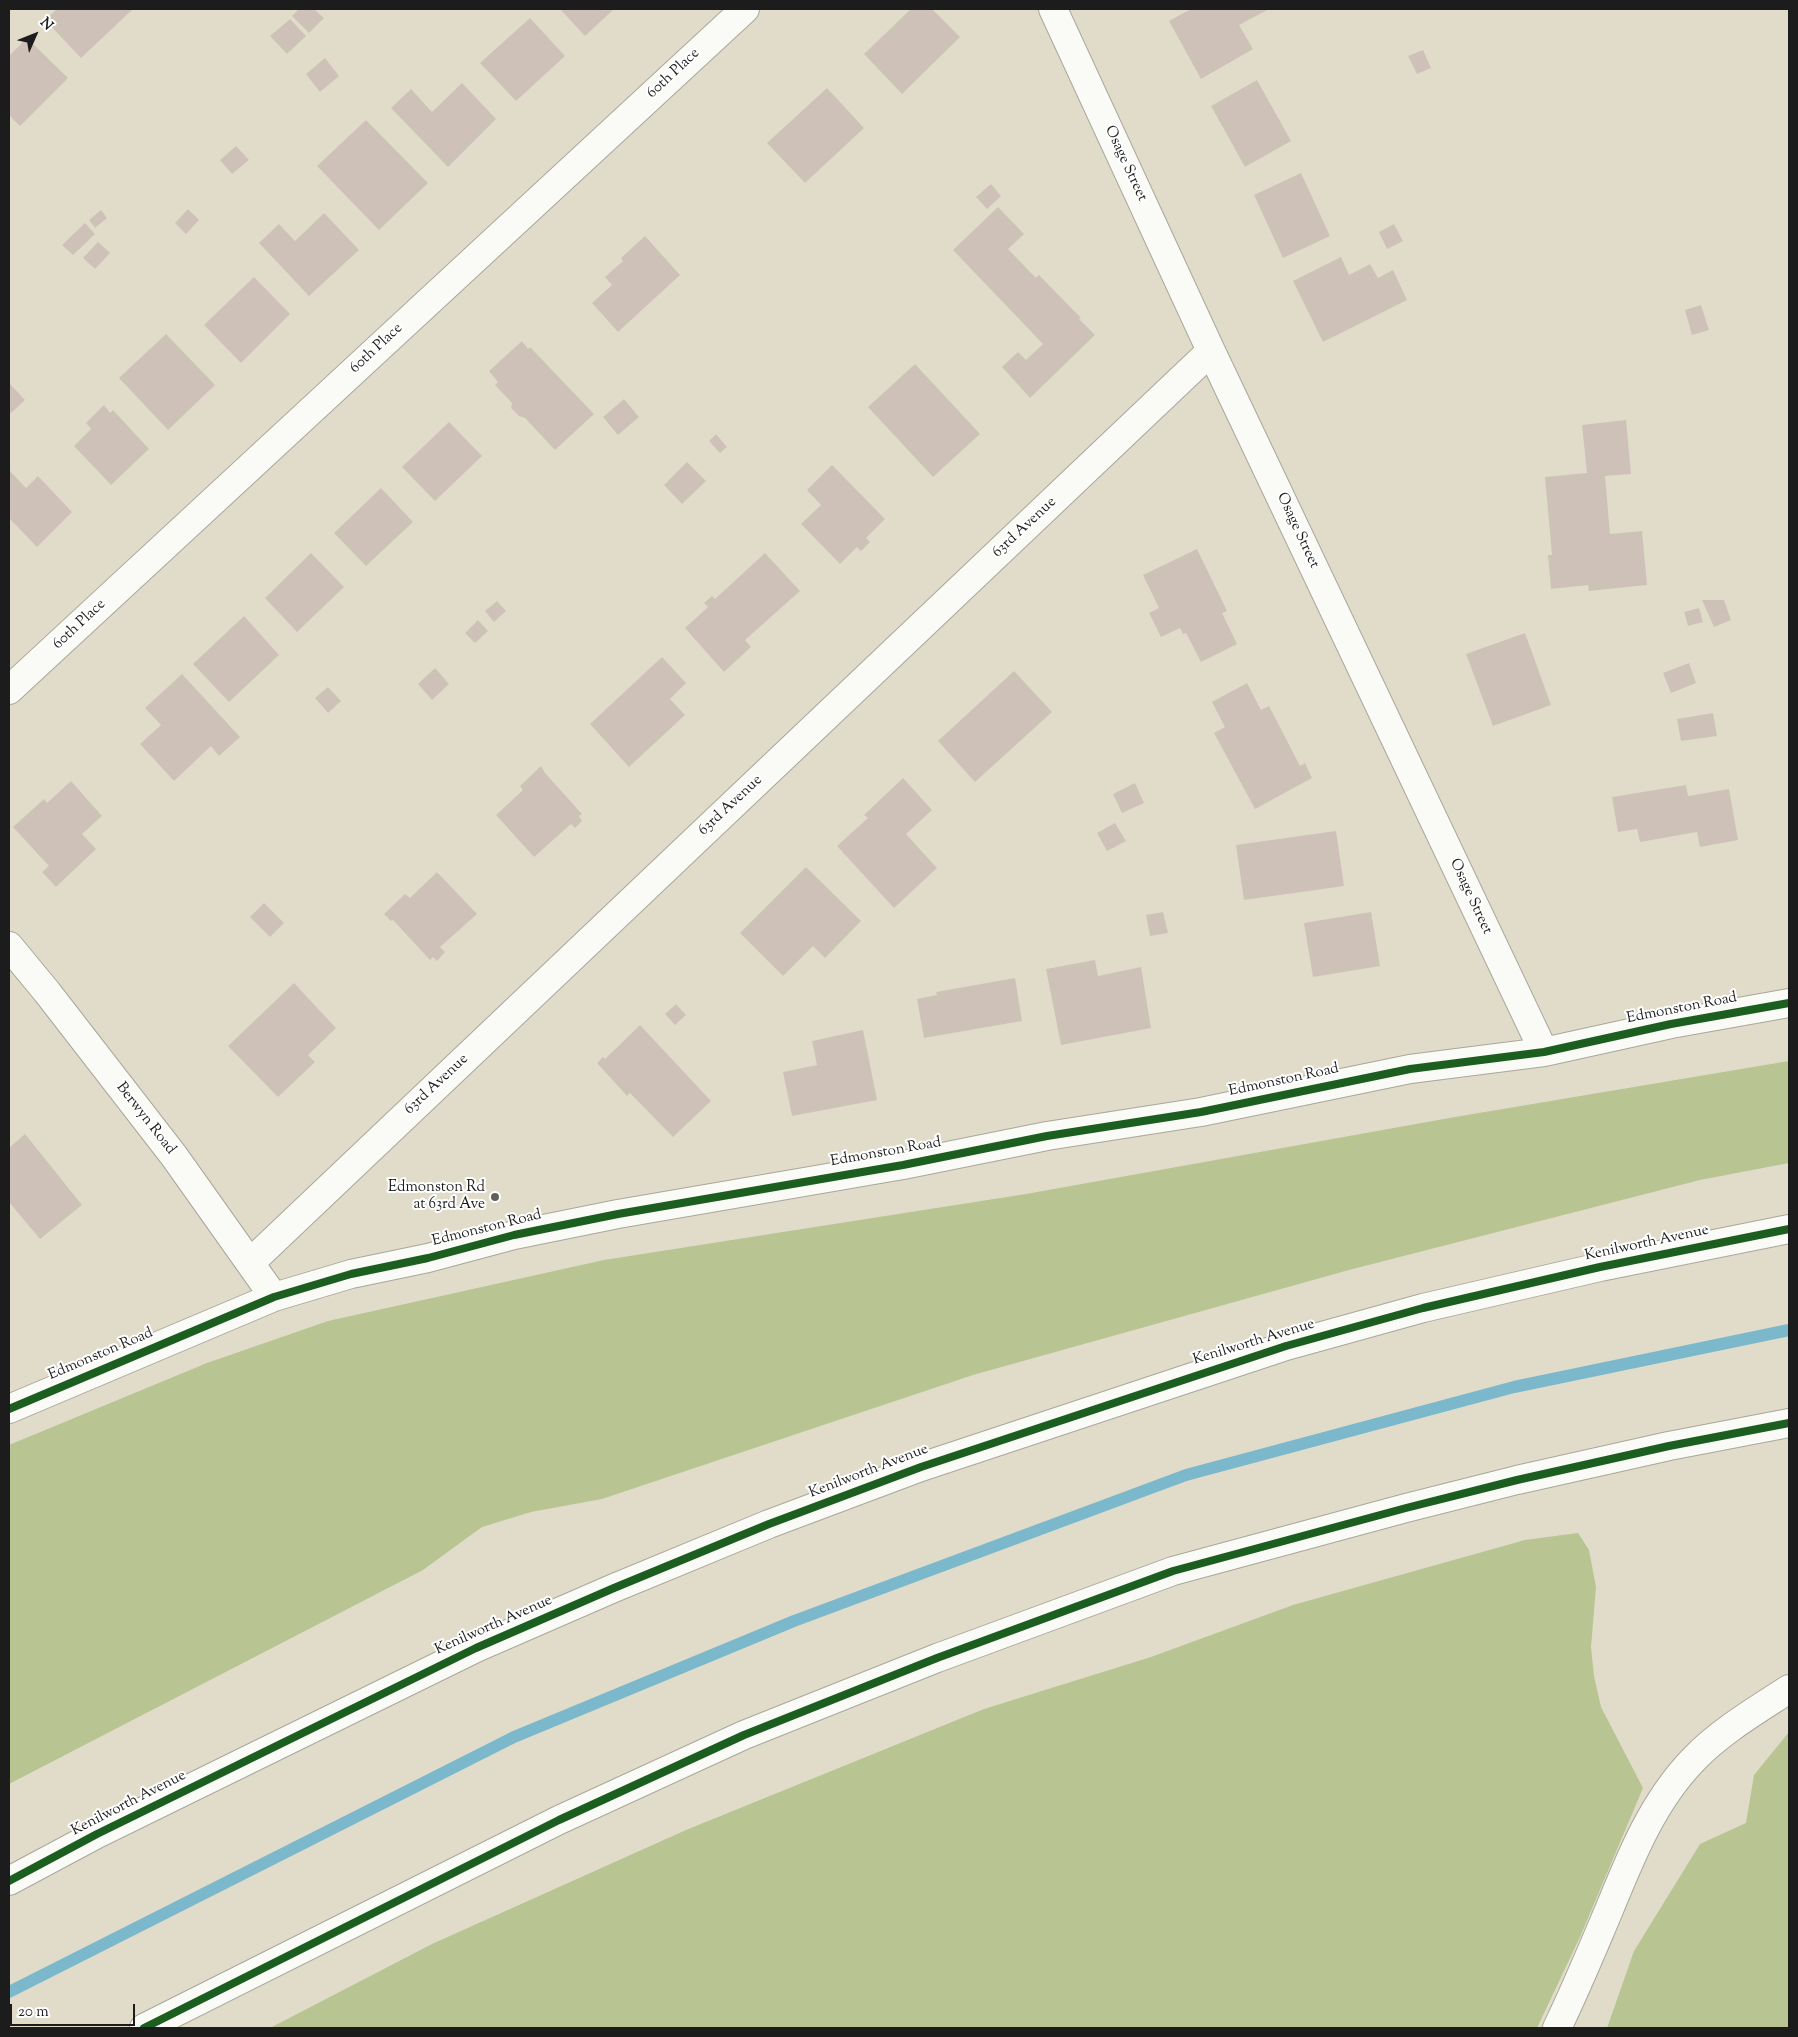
<!DOCTYPE html>
<html>
<head>
<meta charset="utf-8">
<style>
  body { margin:0 }
  #map { position:relative; width:1798px; height:2037px; overflow:hidden; background:#e1dcca; font-family:"Sorts Mill Goudy",serif }
  canvas { display:block }
  .frame { position:absolute; inset:0; border:10px solid #1c1c1c; pointer-events:none }
  .north { position:absolute; left:10px; top:10px; width:50px; height:50px; -webkit-text-stroke:4px #fff; paint-order:stroke; rotate:46deg; font-size:14px; font-weight:700; line-height:20px; text-align:center; color:#1c1c1c }
  .north::after { content:''; display:block; margin:auto; width:18px; height:22px; background:#1c1c1c; clip-path:polygon(50% 0,100% 100%,50% 72%,0 100%) }
  .scale { position:absolute; left:10px; top:2004px; width:125px; height:22px; box-sizing:border-box; border:2px solid #1c1c1c; border-top:0; padding-left:6px; font-size:15px; line-height:18px; white-space:nowrap; color:#1c1c1c; -webkit-text-stroke:4px #fff; paint-order:stroke }
</style>
</head>
<body>
<div id="map">
<canvas width="1798" height="2037"></canvas>
<div class="frame"></div>
<div class="north">N</div>
<div class="scale">20 m</div>
</div>
<script>
const ctx = document.querySelector('canvas').getContext('2d');
ctx.lineJoin = 'round';
function paint(path, color) { ctx.fillStyle = color; ctx.fill(path, 'evenodd'); }
function trace(path, color, width, dash) { ctx.strokeStyle = color; ctx.lineWidth = width; ctx.lineCap = dash ? 'butt' : 'round'; ctx.setLineDash(dash || []); ctx.stroke(path); }
function drawText(font, color, halo, rows, align = 'center') {
  ctx.font = font + ' "Sorts Mill Goudy",serif'; ctx.lineWidth = 4; ctx.setLineDash([]); ctx.textBaseline = 'middle'; ctx.strokeStyle = halo; ctx.fillStyle = color; for (const [text, x, y, turn = 0] of rows) {
    ctx.save(); ctx.translate(x, y); ctx.rotate((+turn || 0) * Math.PI / 180); ctx.textAlign = isNaN(turn) ? turn : align; if (halo) ctx.strokeText(text, 0, 0); ctx.fillText(text, 0, 0); ctx.restore();
  }
}
const forest = new Path2D(`
  M1789 1061V1163L1700 1180 1349 1270 973 1375 602 1499 531 1512 482 1527 423 1570 9 1784V1445L207 1363 328 1321 604 1260 1026 1194 1455 1117Z
  M1578 1533 1589 1550 1596 1587 1591 1647 1594 1676 1601 1707 1643 1788 1580 1937 1537 2028H270L432 1944 686 1830 984 1709 1151 1657 1293 1605 1525 1540Z
  M1789 1732V2028H1607L1634 1951 1700 1844 1746 1823 1754 1775Z`);
const stream = new Path2D(`
  M9 1992 514 1737 794 1621 1186 1475 1514 1387 1789 1330`);
const building = new Path2D(`
  M57 9H130L132 10 81 58 45 20Z
  M299 9H314L324 18 309 33 292 16Z
  M560 9H614L585 36Z
  M911 9H932L960 37 902 94 864 54Z
  M1191 9H1269L1239 25 1253 49 1201 79 1169 21Z
  M530 18 565 56 516 101 480 63Z
  M290 19 306 36 287 54 270 36Z
  M27 38 68 78 20 126 9 115V56Z
  M1423 50 1431 68 1417 74 1408 56Z
  M325 58 339 76 320 92 306 74Z
  M1257 80 1291 141 1245 167 1211 106Z
  M462 83 496 119 448 167 391 108 411 89 432 112Z
  M827 88 864 128 805 183 767 143Z
  M366 120 428 183 379 230 317 166Z
  M236 146 249 160 232 174 220 160Z
  M1301 173 1330 236 1283 258 1254 195Z
  M991 184 1001 196 987 209 976 197Z
  M998 207 1024 234 1008 249 1036 278 1039 275 1081 318 1079 319 1095 335 1030 398 1002 367 1018 352 1026 360 1043 344 953 250Z
  M188 209 199 220 186 234 175 223Z
  M101 210 107 218 95 228 89 220Z
  M324 213 359 250 309 296 259 243 279 224 295 241Z
  M85 223 95 234 73 255 62 245Z
  M1394 224 1403 241 1387 249 1379 232Z
  M645 236 680 275 618 332 592 303 612 285 605 277 623 261 621 258Z
  M98 242 110 253 95 269 83 258Z
  M1341 257 1349 275 1370 264 1378 278 1393 270 1407 300 1323 342 1293 281Z
  M254 277 290 314 241 363 204 325Z
  M1701 305 1709 330 1692 335 1685 310Z
  M166 334 215 385 168 430 119 378Z
  M522 341 528 349 530 347 594 414 555 450 525 418 519 416 511 408 512 403 495 385 498 382 489 371Z
  M915 364 980 434 933 477 868 407Z
  M9 383 25 400 11 413 9 411Z
  M624 399 639 417 618 435 603 417Z
  M104 405 110 413 113 410 149 449 111 485 74 446 91 429 86 423Z
  M1626 420 1631 474 1605 476 1610 534 1642 531 1647 585 1589 591 1588 585 1551 589 1548 555H1552L1545 477 1587 473 1582 425Z
  M449 422 482 456 435 501 402 467Z
  M716 434 727 447 720 453 709 441Z
  M687 462 706 481 682 504 664 485Z
  M832 465 885 519 866 538 870 542 861 551 857 547 840 564 801 524 821 505 807 490Z
  M9 470 26 488 38 476 72 512 37 547 9 518Z
  M381 488 413 522 366 566 334 533Z
  M1197 549 1227 611 1222 613 1237 644 1201 662 1186 633 1183 634 1180 628 1161 637 1149 613 1159 608 1143 575Z
  M311 553 344 587 297 632 265 598Z
  M765 553 800 591 745 640 751 647 724 672 685 628 708 607 704 603 712 596 715 599Z
  M1702 600H1724L1731 620 1714 627Z
  M497 601 506 611 494 622 485 611Z
  M1699 608 1703 622 1688 626 1684 612Z
  M244 616 279 655 229 702 193 664Z
  M478 620 488 631 475 643 465 633Z
  M1525 633 1551 705 1493 726 1466 654Z
  M662 657 686 683 670 699 685 715 629 767 590 724Z
  M1689 663 1696 683 1671 693 1663 673Z
  M435 668 449 684 432 700 418 684Z
  M1014 671 1052 712 975 782 938 741Z
  M182 674 240 737 219 756 211 746 174 781 140 744 161 725 145 708Z
  M1247 683 1261 710 1269 706 1300 766 1305 763 1312 778 1255 809 1214 733 1225 727 1212 702Z
  M328 687 341 701 328 713 315 698Z
  M1713 713 1717 736 1681 741 1677 719Z
  M541 766 545 773 582 814 579 816 582 821 575 828 571 824 534 857 496 815 523 790 520 786Z
  M903 778 932 810 906 834 937 868 894 908 837 846 868 818 864 815Z
  M71 781 102 816 82 834 96 849 56 887 42 872 49 866 13 827 44 799 47 803Z
  M1135 783 1144 803 1122 813 1113 794Z
  M1686 785 1688 796 1729 789 1738 840 1700 847 1697 832 1640 842 1637 829 1618 832 1612 797Z
  M1115 823 1126 841 1107 851 1097 833Z
  M1336 831 1344 886 1244 900 1236 845Z
  M806 867 861 921 825 958 813 946 783 976 740 933Z
  M437 872 477 914 440 947 445 952 437 961 433 957 430 960 393 920 391 921 384 914 405 894 410 898Z
  M264 903 284 923 270 937 250 917Z
  M1163 912 1168 933 1150 936 1146 915Z
  M1371 912 1380 966 1313 977 1304 923Z
  M1095 960 1098 976 1141 967 1151 1028 1061 1045 1046 969Z
  M1015 978 1022 1021 924 1038 917 999 937 995 936 992Z
  M294 983 336 1028 308 1055 315 1062 278 1097 228 1046Z
  M676 1004 686 1015 675 1025 665 1014Z
  M640 1025 711 1101 673 1137 630 1093 627 1096 597 1063 603 1057 605 1059Z
  M863 1030 877 1100 792 1116 783 1072 817 1065 812 1041Z
  M25 1134 82 1205 40 1239 9 1202V1148Z`);
const minor = new Path2D(`
  M1053 9 1211 351 1544 1052
  M9 690 745 9
  M9 946 47 992 174 1156 274 1297
  M251 1262 1211 351
  M9 1409 274 1297 351 1274 428 1258 514 1235 618 1214 903 1165 1047 1136 1201 1112 1410 1069 1544 1052 1671 1024 1789 1003
  M1557 2028C1576 1989 1592 1950 1609 1910 1631 1856 1653 1801 1694 1759 1721 1731 1757 1710 1789 1689`);
const major = new Path2D(`
  M9 1881 97 1834 476 1648 614 1588 769 1524 921 1467 1286 1346 1423 1308 1600 1267 1789 1229
  M144 2028 559 1820 744 1735 937 1658 1173 1571 1406 1508 1517 1480 1669 1446 1789 1423`);
const cycleway = new Path2D(`
  M9 1409 274 1297 351 1274 428 1258 514 1235 618 1214 903 1165 1047 1136 1201 1112 1410 1069 1544 1052 1671 1024 1789 1003
  M9 1881 97 1834 476 1648 614 1588 769 1524 921 1467 1286 1346 1423 1308 1600 1267 1789 1229
  M144 2028 559 1820 744 1735 937 1658 1173 1571 1406 1508 1517 1480 1669 1446 1789 1423`);
const markers = [
  [495,1197,5,"#615f59"]
];
const streetNames = [
  ["60th Place",674,74,-43],
  ["Osage Street",1125,164,65],
  ["60th Place",377,349,-43],
  ["63rd Avenue",1025,528,-43],
  ["Osage Street",1297,531,65],
  ["60th Place",80,625,-43],
  ["63rd Avenue",731,806,-43],
  ["Osage Street",1470,897,65],
  ["Edmonston Road",1682,1009,-11],
  ["Edmonston Road",1284,1081,-12],
  ["63rd Avenue",437,1085,-43],
  ["Berwyn Road",145,1119,52],
  ["Edmonston Road",886,1153,-10],
  ["Edmonston Road",487,1229,-14],
  ["Kenilworth Avenue",1647,1244,-12],
  ["Kenilworth Avenue",1254,1343,-17],
  ["Edmonston Road",101,1355,-23],
  ["Kenilworth Avenue",869,1472,-21],
  ["Kenilworth Avenue",494,1626,-24],
  ["Kenilworth Avenue",129,1804,-27]
];
const poiNames = [
  ["Edmonston Rd",485,1188],
  ["at 63rd Ave",485,1205]
];
paint(forest, '#b8c592');
trace(stream, '#7bb8cc', 12);
paint(building, '#cec2b8');
trace(minor, '#a9a79b', 30);
trace(major, '#a9a79b', 30);
trace(minor, '#fafaf7', 28);
trace(major, '#fafaf7', 28);
trace(cycleway, '#1b5e20', 8);
for (const [x, y, r, color] of markers) { const dot = new Path2D(); dot.arc(x, y, r, 0, 2 * Math.PI); ctx.fillStyle = color; ctx.fill(dot); trace(dot, '#fff', 2); }
drawText('15px', '#1c1c1c', '#fff', streetNames);
drawText('15px', '#1c1c1c', '#fff', poiNames, 'right');
</script>
</body>
</html>
